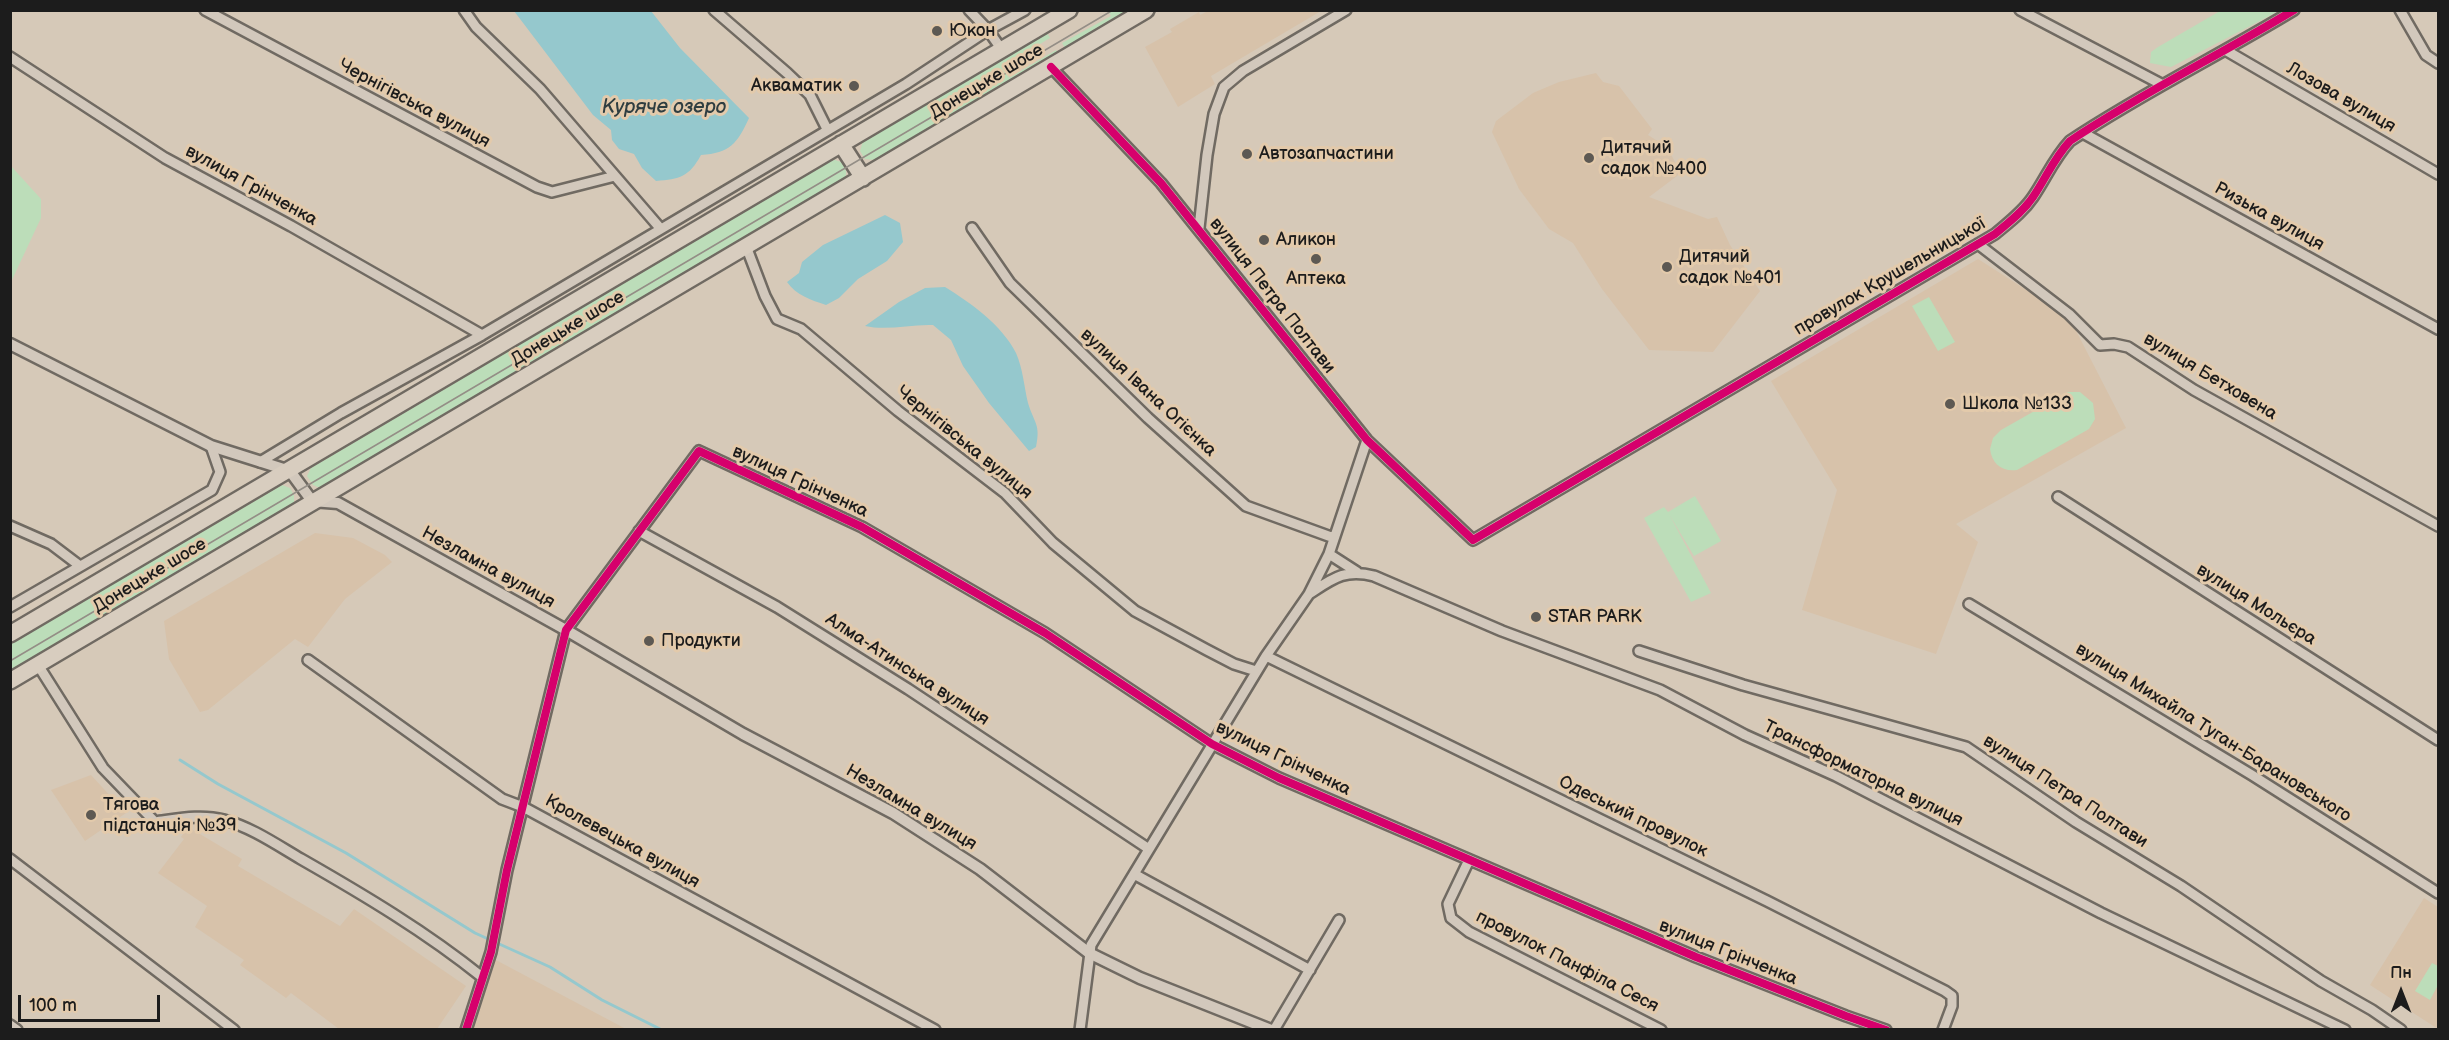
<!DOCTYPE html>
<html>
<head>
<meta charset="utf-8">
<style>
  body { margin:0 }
  #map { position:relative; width:2449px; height:1040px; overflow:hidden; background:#d6c9b8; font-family:"Balsamiq Sans",sans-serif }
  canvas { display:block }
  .frame { position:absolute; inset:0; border:12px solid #1c1c1c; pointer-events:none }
  .north { position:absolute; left:2371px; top:962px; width:60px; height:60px; -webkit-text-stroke:4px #e3caab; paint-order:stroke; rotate:0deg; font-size:16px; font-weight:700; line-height:24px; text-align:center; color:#1c1c1c }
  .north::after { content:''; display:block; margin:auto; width:21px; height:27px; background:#1c1c1c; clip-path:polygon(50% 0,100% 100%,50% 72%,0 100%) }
  .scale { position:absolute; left:18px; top:995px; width:142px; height:27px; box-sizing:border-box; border:3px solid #1c1c1c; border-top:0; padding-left:8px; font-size:18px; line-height:21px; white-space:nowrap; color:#1c1c1c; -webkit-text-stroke:4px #e3caab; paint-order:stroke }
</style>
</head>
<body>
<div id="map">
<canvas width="2449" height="1040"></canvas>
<div class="frame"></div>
<div class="north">Пн</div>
<div class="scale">100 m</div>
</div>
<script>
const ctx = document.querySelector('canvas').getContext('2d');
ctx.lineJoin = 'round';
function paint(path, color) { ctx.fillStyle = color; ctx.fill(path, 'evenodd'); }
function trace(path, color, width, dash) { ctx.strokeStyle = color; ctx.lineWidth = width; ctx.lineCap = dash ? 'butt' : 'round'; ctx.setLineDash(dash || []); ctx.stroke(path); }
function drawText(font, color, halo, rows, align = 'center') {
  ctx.font = font + ' "Balsamiq Sans",sans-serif'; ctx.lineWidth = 6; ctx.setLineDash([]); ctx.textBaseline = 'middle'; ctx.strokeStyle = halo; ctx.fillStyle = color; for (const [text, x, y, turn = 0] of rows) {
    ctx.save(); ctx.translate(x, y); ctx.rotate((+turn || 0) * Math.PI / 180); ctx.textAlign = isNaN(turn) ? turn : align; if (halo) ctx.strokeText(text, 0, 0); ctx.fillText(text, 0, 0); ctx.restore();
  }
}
const built = new Path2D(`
  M1208 11V10L1321 11 1211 76 1215 84 1178 107 1145 47 1172 32 1170 29 1199 12 1200 15Z
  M1596 73 1603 82 1619 86 1652 129 1648 135 1667 147 1681 173 1649 197 1708 219 1717 217 1730 245 1760 291 1713 352 1649 350 1602 289 1573 243 1549 229 1519 189 1492 132 1496 121 1533 93 1559 82Z
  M1978 259 2069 317 2126 428 1956 524 1978 542 1936 654 1802 610 1837 490 1771 381Z
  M315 533 353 538 385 555 392 562 345 599 308 647 295 639 208 710 200 712 169 659 164 621Z
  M91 775 126 813 85 841 51 790Z
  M188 827 242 859 238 866 340 926 354 909 466 986 437 1029H339L291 993 286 998 240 965 244 960 195 927 207 906 158 873 184 839 181 837Z
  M2424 898 2438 907V1029L2370 985Z
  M494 959 626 1029H473Z`);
const green = new Path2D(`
  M1108 11H1130L1065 48 1062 43 1111 16Z
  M2220 11H2279L2171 67 2150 63 2151 52 2158 47Z
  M1047 33 1050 38 1003 66 1009 78 1056 50 1058 53 875 160 865 159 860 151 863 141Z
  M835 160 841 162C846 169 849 174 842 181L329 484 320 488 313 485 307 476 311 468 830 161Z
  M11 166 41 199V218L11 282Z
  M1929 297 1955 342 1938 351 1912 306Z
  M2068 392H2080L2093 403 2095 419 2089 429 2017 470C2002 472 1992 464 1990 449L1993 438 2001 430Z
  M282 485 290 488 294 495V502L291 505 11 670V644Z
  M1695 496 1721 541 1694 556 1669 514 1711 593 1691 602 1644 518 1664 507 1668 512Z
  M2432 963 2438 966V985L2430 1000 2415 991Z`);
const water = new Path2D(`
  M514 11H651L680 48 749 118C737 144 730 153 701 155 689 177 680 179 656 181L642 168 634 154 619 149 612 140 611 130 593 115Z
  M885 215 900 223 903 242 887 261 858 279 839 298 826 305C811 300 796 295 787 282L799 273 802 262 823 245Z
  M945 287C971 303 1002 325 1016 353 1023 369 1024 386 1028 403 1034 423 1041 424 1036 447L1029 451 989 403 963 366 951 340 933 325C911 324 887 331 865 326L899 302 925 288Z`);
const stream = new Path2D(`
  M180 760 218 784 346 853 475 933 550 967 602 1000 662 1030`);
const minor = new Path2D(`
  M205 10 537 187 552 192 615 176
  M464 10 476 27 540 89 660 228
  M714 10 787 73 810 95 827 129
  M969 10 988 30 1002 50
  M2020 10 2161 84
  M2400 10 2426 55 2438 63
  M2227 51 2438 174
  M10 57 165 158 291 226 482 335
  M1051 67 1161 183 1367 440 1473 540 1995 234C2008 223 2023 212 2033 197 2046 178 2054 158 2070 141 2142 93 2220 55 2294 10
  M2083 133 2438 329
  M972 228 1010 283 1148 418 1246 506 1334 538
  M1199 228 1207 155 1214 114 1224 87 1243 71 1346 10
  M1978 244 2069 314 2100 345 2114 344 2128 347 2194 390 2438 526
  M746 246 765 296 777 319 801 329 898 411 1005 493 1053 543 1135 611 1207 650 1234 664 1256 671
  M260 462 341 413 482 335 906 84 988 30 1025 10
  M2058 497 2438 740
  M10 526 51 544 80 566
  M639 531 777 607 908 689 1149 849
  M1329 554 1357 572
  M1309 594C1332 579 1345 568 1374 576L1502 631 1660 690 1745 735 1836 776 2101 913 2345 1030
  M1969 604 2252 775 2438 893
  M10 607 212 490 220 472 211 446
  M1639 651 1743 685 1966 747 2076 822 2181 886 2321 981 2372 1010 2401 1030
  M1266 656 1767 901 1945 991 1952 996V1006L1943 1030
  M308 660 502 799 523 807 935 1030
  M38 665 103 768 155 822C178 819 201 814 224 820 251 827 277 845 301 859 364 895 426 932 482 977
  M10 859 234 1030
  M1469 860 1448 904 1451 918 1469 932 1661 1030
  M1134 874 1310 970
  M10 1025 17 1030
  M466 1030 491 952 507 870 566 630 699 451 862 527 1045 633 1212 744 1279 778 1696 957 1846 1016 1886 1030
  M1080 1030 1091 945 1266 656 1309 594 1329 554 1367 440
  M1274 1030 1339 920`);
const tertiary = new Path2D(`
  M10 344 211 446 290 471 312 501 338 503 566 630 743 734 893 813 980 869 1089 953 1140 978 1271 1030`);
const trunk = new Path2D(`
  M841 144 863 178
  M10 634 1069 10
  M10 681 1146 10`);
const tram = new Path2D(`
  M10 661 1113 10`);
const cycleway = new Path2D(`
  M1051 67 1161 183 1367 440 1473 540 1995 234C2008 223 2023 212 2033 197 2046 178 2054 158 2070 141 2142 93 2220 55 2294 10
  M466 1030 491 952 507 870 566 630 699 451 862 527 1045 633 1212 744 1279 778 1696 957 1846 1016 1886 1030`);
const markers = [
  [937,31,6,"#5d5953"],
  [854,86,6,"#5d5953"],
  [1247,154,6,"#5d5953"],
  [1589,158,6,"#5d5953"],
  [1264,240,6,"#5d5953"],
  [1316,259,6,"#5d5953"],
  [1667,267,6,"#5d5953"],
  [1950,404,6,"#5d5953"],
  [1536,617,6,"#5d5953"],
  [649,641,6,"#5d5953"],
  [91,815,6,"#5d5953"]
];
const poiNames = [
  ["Юкон",949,31],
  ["Акваматик",842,86,"right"],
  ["Дитячий",1601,148],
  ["садок №400",1601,169],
  ["Автозапчастини",1259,154],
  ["Аликон",1276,240],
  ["Дитячий",1679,257],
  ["садок №401",1679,278],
  ["Аптека",1316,279,"center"],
  ["Школа №133",1962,404],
  ["STAR PARK",1548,617],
  ["Продукти",661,641],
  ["Тягова",103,805],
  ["пiдстанцiя №39",103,826]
];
const streetNames = [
  ["Донецьке шосе",987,82,-31],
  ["Лозова вулиця",2341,98,30],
  ["Чернігівська вулиця",414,104,28],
  ["вулиця Грінченка",251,186,29],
  ["Ризька вулиця",2269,217,29],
  ["провулок Крушельницької",1890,277,-30],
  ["вулиця Петра Полтави",1272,296,52],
  ["Донецьке шосе",568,329,-31],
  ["вулиця Бетховена",2210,377,31],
  ["вулиця Івана Огієнка",1148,393,43],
  ["Чернігівська вулиця",964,443,39],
  ["вулиця Грінченка",800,482,25],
  ["Незламна вулиця",488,568,29],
  ["Донецьке шосе",150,576,-31],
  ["вулиця Мольєра",2256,605,32],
  ["Алма-Атинська вулиця",907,670,33],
  ["вулиця Михайла Туган-Барановського",2213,733,32],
  ["вулиця Грінченка",1283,759,26],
  ["Трансформаторна вулиця",1863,774,26],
  ["вулиця Петра Полтави",2065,792,33],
  ["Незламна вулиця",911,808,31],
  ["Одеський провулок",1633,817,26],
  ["Кролевецька вулиця",622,842,29],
  ["вулиця Грінченка",1728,953,22],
  ["провулок Панфіла Сеся",1567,962,27]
];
const waterNames = [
  ["Куряче озеро",664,108]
];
paint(built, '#d7c2aa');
paint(green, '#bcddb9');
paint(water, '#95c8cd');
trace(stream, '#95c8cd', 3);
trace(minor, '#706a62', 14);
trace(tertiary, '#706a62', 15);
trace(trunk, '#706a62', 20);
trace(minor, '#d2c8bc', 9);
trace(tertiary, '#d2c8bc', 10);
trace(trunk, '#d8cdbf', 15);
trace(tram, '#948e86', 1.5);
trace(cycleway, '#d6006c', 8);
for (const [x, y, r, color] of markers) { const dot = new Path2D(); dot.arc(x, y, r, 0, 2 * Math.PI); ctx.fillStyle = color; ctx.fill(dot); trace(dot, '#e3caab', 2); }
drawText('18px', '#1c1c1c', '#e3caab', poiNames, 'left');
drawText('18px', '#1c1c1c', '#e3caab', streetNames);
drawText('italic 20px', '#2f3e41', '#e3caab', waterNames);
</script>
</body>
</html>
